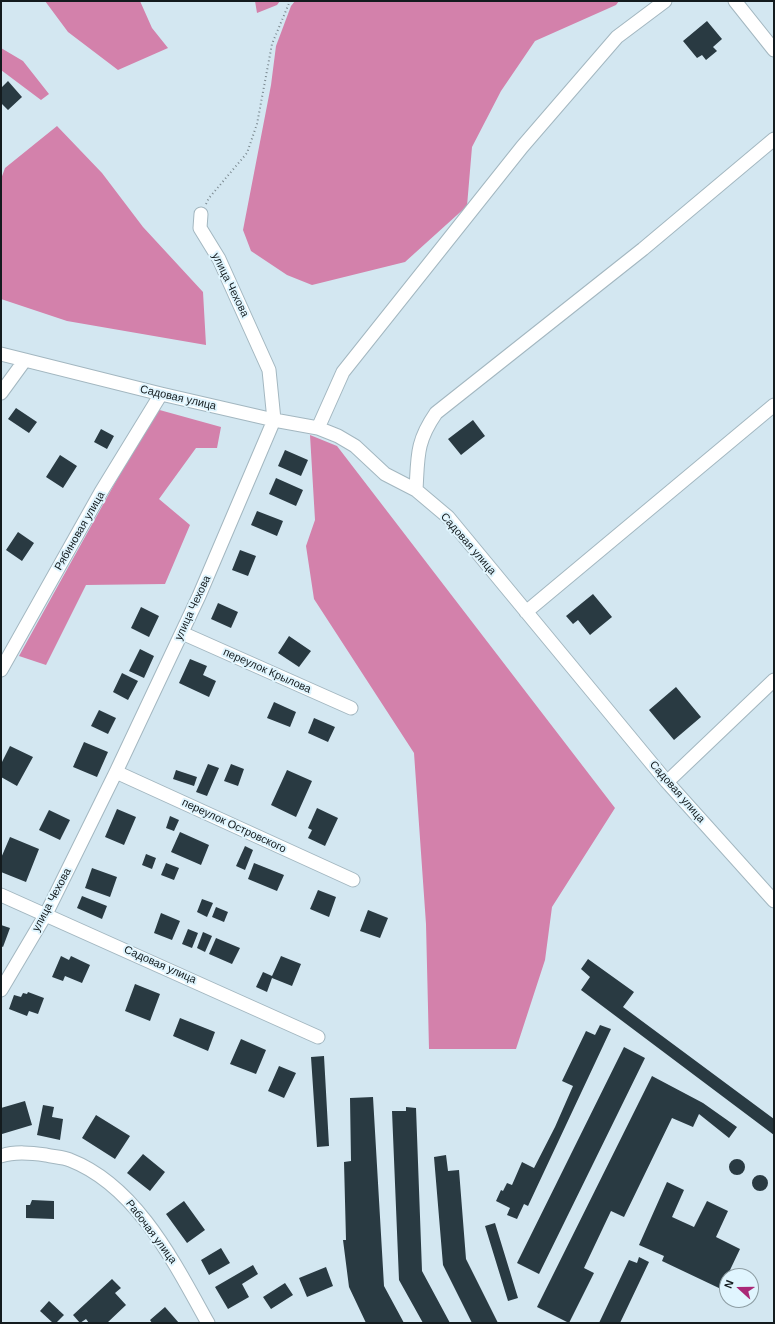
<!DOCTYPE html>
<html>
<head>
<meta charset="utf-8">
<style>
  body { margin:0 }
  #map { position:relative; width:775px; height:1324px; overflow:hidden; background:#d3e7f1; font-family:Helvetica,sans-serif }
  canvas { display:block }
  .frame { position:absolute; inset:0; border:2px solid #131b1e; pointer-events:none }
  .north { position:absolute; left:719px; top:1268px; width:40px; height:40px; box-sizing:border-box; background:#e0f5fe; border:1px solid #8e9ea4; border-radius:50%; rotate:291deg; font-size:11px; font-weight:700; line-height:16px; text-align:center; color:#131b1e }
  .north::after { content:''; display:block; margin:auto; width:14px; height:18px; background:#aa2977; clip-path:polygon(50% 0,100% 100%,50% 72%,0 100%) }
</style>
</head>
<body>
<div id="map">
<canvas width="775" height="1324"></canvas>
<div class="frame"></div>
<div class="north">N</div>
</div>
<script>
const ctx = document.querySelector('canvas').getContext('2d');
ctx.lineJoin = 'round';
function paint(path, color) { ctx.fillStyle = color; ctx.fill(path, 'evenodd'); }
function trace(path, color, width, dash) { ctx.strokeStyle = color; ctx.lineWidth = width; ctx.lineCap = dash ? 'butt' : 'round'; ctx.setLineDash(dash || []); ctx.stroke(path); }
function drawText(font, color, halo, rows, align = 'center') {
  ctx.font = font + ' Helvetica,sans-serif'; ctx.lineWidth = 4; ctx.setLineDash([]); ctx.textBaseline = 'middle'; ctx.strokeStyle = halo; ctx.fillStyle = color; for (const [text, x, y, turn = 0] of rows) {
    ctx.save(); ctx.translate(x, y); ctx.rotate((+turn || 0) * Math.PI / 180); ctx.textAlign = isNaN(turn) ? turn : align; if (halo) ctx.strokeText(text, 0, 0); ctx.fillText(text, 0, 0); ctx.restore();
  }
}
const forest = new Path2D(`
  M45 1H140L152 28 168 48 118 70 68 32Z
  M255 1H280L277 5 257 13Z
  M295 1H619L616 5 535 41 501 91 472 147 467 206 405 262 312 285 287 275 251 251 243 230 271 85 276 46 291 6Z
  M1 48 23 61 49 94 41 100 1 70Z
  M57 126 102 173 143 227 203 292 206 345 67 321 1 299V179L5 168Z
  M156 409 221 427 217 448H196L159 499 190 525 165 584 86 585 46 665 19 656Z
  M310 435 337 446 615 808 552 907 545 960 516 1049H429L426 924 414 753 314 599 306 546 315 520Z`);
const building = new Path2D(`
  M707 21 722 39 713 47 717 51 706 60 702 55 697 58 683 41Z
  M8 81 22 97 8 110 1 103V88Z
  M16 408 37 422 29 433 8 419Z
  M473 420 485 436 461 455 448 439Z
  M101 429 114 436 107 449 94 442Z
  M285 450 308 460 301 476 278 466Z
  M60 455 77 466 63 488 46 477Z
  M276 478 303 490 296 506 269 494Z
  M257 511 283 521 277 536 251 525Z
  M18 532 34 543 22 561 6 550Z
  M240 550 256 556 248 576 232 570Z
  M593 594 612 617 590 635 578 620 573 624 566 616Z
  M218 603 238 612 231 628 211 619Z
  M141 607 159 616 149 637 131 628Z
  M289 636 311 651 299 667 278 653Z
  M140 649 154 656 144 678 129 671Z
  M190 659 207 666 203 675 216 681 209 697 179 683Z
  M122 673 138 681 128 700 113 692Z
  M676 687 701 717 674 740 649 710Z
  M274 702 296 712 290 727 267 718Z
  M99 710 116 718 108 734 91 726Z
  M314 718 335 727 328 742 308 733Z
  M84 742 108 752 97 777 73 767Z
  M10 746 33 757 17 786 1 777V764Z
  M208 764 219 768 207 796 196 792Z
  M231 764 244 769 238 786 224 781Z
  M176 770 197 777 194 786 173 779Z
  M287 770 312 781 296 817 271 805Z
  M317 808 338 818 325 846 308 838 312 830 308 828Z
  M117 809 136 817 124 845 105 837Z
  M49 810 70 820 60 840 39 830Z
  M170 816 179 820 174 831 166 828Z
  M180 832 209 845 201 865 171 852Z
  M10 837 39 849 26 882 1 872V858Z
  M245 846 253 850 245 870 236 866Z
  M146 854 156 858 152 869 142 865Z
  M166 863 179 868 174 880 161 875Z
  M254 863 284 875 277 891 248 879Z
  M92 868 117 877 110 897 85 888Z
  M318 890 336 897 329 917 310 909Z
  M82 896 107 906 102 919 77 908Z
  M202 899 213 903 207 917 197 912Z
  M216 907 228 912 224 922 212 917Z
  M368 910 388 918 380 938 360 931Z
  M161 913 180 921 172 940 154 933Z
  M1 925 10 928 3 947 1 946Z
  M188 929 198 933 192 948 182 944Z
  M203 932 212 936 205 952 197 948Z
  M216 938 240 948 232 964 209 954Z
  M61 956 69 960 71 956 90 965 82 983 65 976 63 981 52 977Z
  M281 956 301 964 292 986 272 978 267 992 256 987 263 972 272 976Z
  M588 959 634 992 623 1007 774 1119V1135L581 990 590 977 581 969Z
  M135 984 160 994 150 1021 125 1011Z
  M28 992 44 998 38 1014 29 1011 27 1016 9 1009 14 995 21 997 23 993 27 994Z
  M180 1018 215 1032 208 1051 173 1036Z
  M600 1025 611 1029 528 1206 524 1204 517 1219 507 1215 510 1208 496 1201 501 1190 503 1191 507 1183 512 1185 522 1162 534 1168 555 1127 573 1086 562 1081 586 1031 595 1035Z
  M241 1039 266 1050 256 1074 230 1064Z
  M624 1047 645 1058 539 1274 517 1263Z
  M324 1056 329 1146 317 1147 311 1057Z
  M279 1066 296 1073 284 1098 268 1091Z
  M652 1076 703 1103 737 1127 729 1138 699 1114 693 1127 672 1118 624 1217 611 1211 584 1268 594 1273 569 1323 537 1307Z
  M373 1097 384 1286 404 1323H366L349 1287 343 1240H346L344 1162 351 1161 350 1098Z
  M25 1101 32 1125 2 1134 1 1108Z
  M43 1105 54 1107 52 1117 63 1119 60 1140 37 1135Z
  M406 1107 416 1108 422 1271 450 1323H423L399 1280 392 1111H406Z
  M96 1115 130 1136 115 1159 82 1138Z
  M143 1154 165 1172 150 1191 127 1173Z
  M446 1155 448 1171 459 1170 466 1259 498 1323H472L443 1265 434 1157Z
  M729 1167a8 8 0 1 1 16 0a8 8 0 1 1-16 0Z
  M752 1183a8 8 0 1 1 16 0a8 8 0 1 1-16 0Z
  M667 1182 684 1190 672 1217 694 1227 707 1201 728 1211 716 1237 740 1249 721 1289 662 1261 664 1256 639 1245Z
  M32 1200 54 1201V1219L26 1218V1205H30Z
  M184 1201 205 1230 187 1243 166 1214Z
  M495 1223 518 1298 508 1301 485 1226Z
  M221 1248 230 1263 209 1275 201 1260Z
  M639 1257 649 1262 620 1323H599L629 1260 637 1263Z
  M253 1265 258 1274 242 1284 249 1297 228 1309 215 1287Z
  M326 1267 333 1286 307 1297 299 1278Z
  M112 1279 121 1288 115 1293 126 1305 107 1323H89L86 1319 80 1323 73 1315Z
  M285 1283 293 1295 271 1309 263 1297Z
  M49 1301 64 1315 56 1323H53L40 1311Z
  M165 1307 179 1323H152L150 1320Z`);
const path = new Path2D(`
  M206 204 209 198 247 153 257 124 272 44 290 1`);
const minor = new Path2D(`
  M735 1 774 50
  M1 354 161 394 274 420 318 428 338 436 355 446 385 474 416 490 448 517 667 782 774 901
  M1 393 25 360
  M318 428 343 372 522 147 617 37 665 1
  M416 490C418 456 416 442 436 413L643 249 774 139
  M526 612 774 405
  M182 633 351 708
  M1 670 101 492 161 394
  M116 772 353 880
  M667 782 774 680
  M1 895 318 1037
  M1 990 46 914 116 772 199 596 274 420 269 370 219 259 200 228 201 214
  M1 1156C15 1151 32 1153 46 1155 54 1157 63 1157 70 1160 137 1186 175 1264 208 1323`);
const streetNames = [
  ["улица Чехова",230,285,64],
  ["Садовая улица",178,398,13],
  ["Рябиновая улица",80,531,-60],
  ["Садовая улица",468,544,49],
  ["улица Чехова",193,608,-65],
  ["переулок Крылова",267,671,24],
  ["Садовая улица",677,792,49],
  ["переулок Островского",234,826,25],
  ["улица Чехова",52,900,-62],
  ["Садовая улица",160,965,24],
  ["Рабочая улица",151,1232,53]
];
paint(forest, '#d381ab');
paint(building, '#293a42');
trace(minor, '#a3b7c0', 15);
trace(path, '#7a888f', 2, [1, 3]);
trace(minor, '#fff', 13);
drawText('11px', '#131b1e', '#e0f5fe', streetNames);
</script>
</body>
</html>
